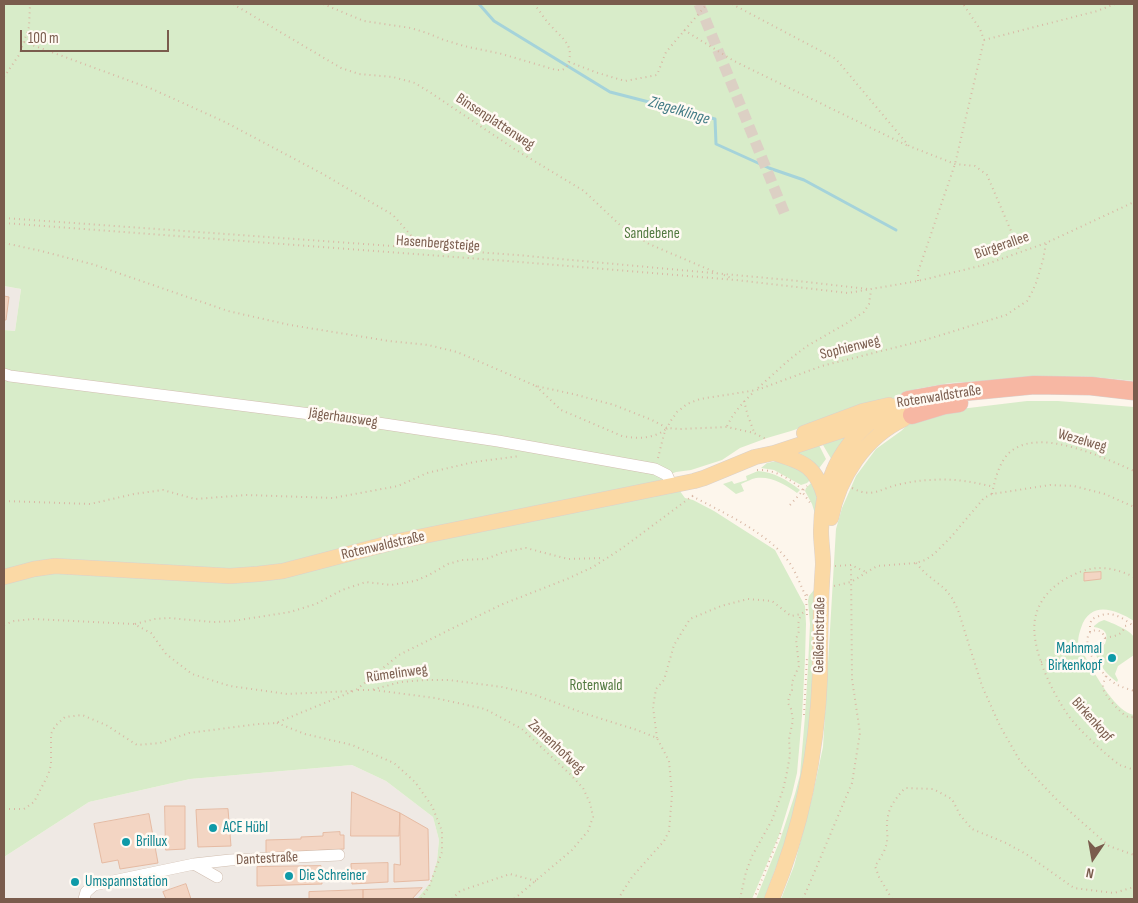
<!DOCTYPE html>
<html>
<head>
<meta charset="utf-8">
<style>
  body { margin:0 }
  #map { position:relative; width:1138px; height:903px; overflow:hidden; background:#fdf6ec; font-family:"Sofia Sans Condensed",sans-serif }
  canvas { display:block }
  .frame { position:absolute; inset:0; border:5px solid #7a5c4d; pointer-events:none }
  .north { position:absolute; left:1068px; top:833px; width:50px; height:50px; -webkit-text-stroke:4px #fffaf3; paint-order:stroke; rotate:192deg; font-size:14px; font-weight:700; line-height:20px; text-align:center; color:#7a5c4d }
  .north::after { content:''; display:block; margin:auto; width:18px; height:22px; background:#7a5c4d; clip-path:polygon(50% 0,100% 100%,50% 72%,0 100%) }
  .scale { position:absolute; left:20px; top:30px; width:149px; height:22px; box-sizing:border-box; border:2px solid #7a5c4d; border-top:0; padding-left:6px; font-size:15px; line-height:18px; white-space:nowrap; color:#7a5c4d; -webkit-text-stroke:4px #fffaf3; paint-order:stroke }
</style>
</head>
<body>
<div id="map">
<canvas width="1138" height="903"></canvas>
<div class="frame"></div>
<div class="north">N</div>
<div class="scale">100 m</div>
</div>
<script>
const ctx = document.querySelector('canvas').getContext('2d');
ctx.lineJoin = 'round';
function paint(path, color) { ctx.fillStyle = color; ctx.fill(path, 'evenodd'); }
function trace(path, color, width, dash) { ctx.strokeStyle = color; ctx.lineWidth = width; ctx.lineCap = dash ? 'butt' : 'round'; ctx.setLineDash(dash || []); ctx.stroke(path); }
function drawText(font, color, halo, rows, align = 'center') {
  ctx.font = font + ' "Sofia Sans Condensed",sans-serif'; ctx.lineWidth = 5; ctx.setLineDash([]); ctx.textBaseline = 'middle'; ctx.strokeStyle = halo; ctx.fillStyle = color; for (const [text, x, y, turn = 0] of rows) {
    ctx.save(); ctx.translate(x, y); ctx.rotate((+turn || 0) * Math.PI / 180); ctx.textAlign = isNaN(turn) ? turn : align; if (halo) ctx.strokeText(text, 0, 0); ctx.fillText(text, 0, 0); ctx.restore();
  }
}
const industrial = new Path2D(`
  M4 286 21 289 15 331 4 330Z
  M352 765 386 781 433 817 439 840 437 861 430 883 417 899H4V857L89 802 190 779Z`);
const green = new Path2D(`
  M4 4H1134V381L1094 377 1063 376 950 383 916 389V392L857 409 791 431 767 438 740 448 722 460 691 470 676 472 668 475 685 498 693 500 714 511 775 550 805 606 806 624 805 659 802 716 797 773 792 794 780 833 752 899H417L430 883 437 861 439 840 433 817 386 781 352 765 190 779 89 802 4 857V330L15 331 21 289 4 286Z
  M1027 401H1058L1134 407V621C1115 609 1090 600 1081 628 1079 634 1077 641 1079 647 1081 651 1085 656 1087 660 1096 676 1116 712 1134 715V899H781L794 866 812 798 823 747 836 529 842 508 856 476 876 449 901 431 912 421 952 410Z
  M852 433 833 462 823 445Z
  M813 444 819 445 826 459 817 471 793 456Z
  M782 460 813 477 807 483 801 485 774 470 761 468 767 463Z
  M758 471C774 472 787 480 800 490L797 493C785 484 771 476 756 478 751 479 746 482 741 484L744 491 736 494 723 484 732 481 734 484 747 480 746 476Z
  M812 482 819 490 816 517 812 504 805 491 806 488Z
  M814 590 812 695 808 744 794 811 784 846 764 899H756L780 840 795 794 800 775 805 716 808 667 810 624 808 601 809 596Z
  M1104 620C1112 623 1130 630 1134 637 1136 642 1134 650 1134 655L1118 666 1115 674 1118 680 1117 682C1107 675 1096 662 1095 649L1105 644C1109 633 1105 629 1094 627V626L1099 622Z`);
const stream = new Path2D(`
  M479 4 494 21 610 92 715 119 716 144 769 168 804 180 896 230`);
const building = new Path2D(`
  M4 296 9 297 6 320H4Z
  M1101 572V579L1084 581V573Z
  M352 792 400 813 399 836H351Z
  M165 806H185V849L166 850Z
  M228 809 231 846 198 847 196 810Z
  M400 813 428 829 429 880 394 882V864L400 865Z
  M149 814 158 863 120 869 118 860 102 863 94 824Z
  M340 832V835H344V849L266 853V840L301 839V837L323 836V833Z
  M388 863V882L352 884 351 864Z
  M321 866 322 884 257 886V867Z
  M75 878 79 883 76 886 72 880Z
  M186 884 191 899H166L163 892Z
  M422 888 412 899H363V890Z
  M363 890V899H309V892Z`);
const minorTunnel = new Path2D(`
  M699 4 786 217`);
const path = new Path2D(`
  M233 4 341 68 359 74 393 77 415 83 431 93 516 150 584 191 620 225 649 244 717 273
  M323 4 364 21 411 28 427 33 444 40 464 46 502 54 556 70H562L566 68C576 47 565 41 552 27 545 20 540 11 534 4
  M732 4 836 59 909 146 955 164 975 166 987 175 1020 252
  M684 30 734 61 908 146
  M984 40 1097 11 1115 4
  M24 42 152 89 225 122 321 173 393 215 422 248
  M569 62 598 73 625 81 657 75 666 52 707 4
  M4 77 19 55 29 27 30 4
  M4 218 517 255 789 280 868 289
  M4 223 508 261 736 280 848 293 918 281 984 265 1046 243 1134 202
  M4 243 37 250 95 265 228 311 290 325 389 341 428 345 457 352 536 386 573 394 614 405 652 420 667 428 680 429 727 427 754 433 766 439
  M724 275 733 279
  M918 281V272L955 164 984 40 980 29 963 4
  M536 386 561 410 622 436C638 439 653 439 666 429
  M758 388 790 359 807 346 847 323 864 312 869 304 871 290
  M744 401 748 416 754 432
  M727 426C734 412 743 402 755 391
  M658 458 664 434 670 422 677 412 687 404 700 399 757 390 822 366 925 340 1006 315 1027 301 1032 292 1036 283 1043 260 1046 243
  M757 470C775 469 790 479 803 490V493L811 504
  M852 488C874 499 880 488 901 484 911 482 921 480 932 480 952 478 974 482 994 487
  M992 494C995 480 998 466 1007 455 1035 424 1104 458 1134 471
  M692 496C722 512 764 531 786 558 795 569 800 584 806 597
  M4 501 90 504 134 494 163 490 195 499 247 495 333 498 398 486 427 473 474 462 520 456
  M790 505 807 486
  M916 563 925 573 945 589 952 598 958 610 982 686 1000 726 1020 761 1058 801 1109 846 1134 855
  M835 566 851 565 866 572
  M1134 577C1113 567 1095 564 1073 575 1054 584 1039 598 1035 619 1030 648 1052 692 1068 715 1078 729 1092 741 1105 753 1110 757 1115 762 1120 765 1124 767 1130 768 1134 770
  M834 586 851 582 877 566 916 563 925 560 934 554 951 537 984 498 992 494 1050 485 1074 486 1105 494 1134 507
  M807 615 806 597 808 593
  M135 624 155 619 169 618 213 622 233 621 290 612 316 604 342 590 366 582 391 585 415 581 429 575 448 564 462 560 486 559 504 552 526 548 568 559 604 558
  M4 625 14 621 34 619 134 624 151 633 166 654 192 674 230 686 287 694 353 691
  M1090 632V624L1092 619C1097 617 1102 614 1108 614 1117 614 1128 621 1134 627
  M1105 638C1114 636 1122 636 1125 626L1130 625
  M1089 650 1103 643 1105 638 1102 632C1088 626 1085 638 1089 650 1092 659 1102 673 1109 679 1117 686 1125 688 1134 691
  M1041 662 1051 659
  M1106 676C1104 680 1103 684 1103 688 1104 695 1120 712 1126 716 1130 718 1131 717 1134 717
  M358 690H371L401 682 425 680H449L502 687 535 695 586 714 637 730 657 738 669 761 672 795 669 831 664 841 632 877 618 899
  M374 690 435 698 485 709 522 729 571 775 583 788 590 803 593 817 588 831 572 850 514 899
  M804 715 807 657
  M277 723 305 734 352 745 394 763 415 782 432 806 442 831V852L429 887 421 899
  M657 738 653 707 656 689 664 680 674 645 690 619 721 606 748 599 772 601 791 616 801 614 807 610
  M4 809H24L34 802 48 775 51 765V734L55 726 65 717 82 715 106 725 137 745 160 743 189 733 258 724 276 723 356 690 399 655 451 629 503 604 567 579 593 567 621 549 695 494
  M452 899 460 891 510 874 536 881
  M740 899 746 872 752 856 772 820 783 790 787 772 790 755 789 739 793 720 791 709 788 703 789 697 792 690V682L799 666 796 639 799 631 798 624 801 614
  M754 899 781 832
  M803 899 852 783 860 733 852 679 851 565
  M892 899 879 877 875 866C880 859 886 850 887 841 888 838 887 833 887 830 886 811 893 801 905 788L933 789 952 799 960 815 972 829 1006 843 1026 854 1074 888 1114 893 1134 887`);
const minor = new Path2D(`
  M4 374 10 376 358 420 498 441 655 469 667 475 672 486
  M194 864 230 860 339 855
  M84 899 86 892 94 885 194 864 217 877`);
const major = new Path2D(`
  M804 433 863 411 889 405
  M774 453C804 462 816 466 825 498
  M831 518C839 477 865 437 904 419
  M4 577 34 569 55 566 230 576 258 574 283 571 394 542 694 481 704 478 755 457 774 453 859 425 871 422 912 415
  M772 899C802 827 817 753 820 675 820 653 820 632 821 610 821 595 822 580 823 565 823 553 821 542 821 531 821 512 825 490 833 472 840 454 856 433 872 421 883 413 895 406 908 400`);
const highway = new Path2D(`
  M908 400 941 394 1034 385 1091 386 1134 391
  M912 415 945 405 959 403`);
const markers = [
  [1112,658,5,"#0f9aa8"],
  [213,828,5,"#0f9aa8"],
  [126,842,5,"#0f9aa8"],
  [289,876,5,"#0f9aa8"],
  [75,882,5,"#0f9aa8"]
];
const streetNames = [
  ["Binsenplattenweg",495,122,33],
  ["Hasenbergsteige",438,244,4],
  ["Bürgerallee",1002,246,-19],
  ["Sophienweg",850,348,-14],
  ["Rotenwaldstraße",939,397,-9],
  ["Jägerhausweg",343,418,8],
  ["Wezelweg",1082,441,16],
  ["Rotenwaldstraße",383,546,-13],
  ["Geißeichstraße",820,635,-89],
  ["Rümelinweg",397,674,-8],
  ["Birkenkopf",1092,720,48],
  ["Zamenhofweg",556,747,43],
  ["Dantestraße",267,859,-3]
];
const parkNames = [
  ["Sandebene",652,234],
  ["Rotenwald",596,686]
];
const cultureNames = [
  ["Mahnmal",1102,649,"right"],
  ["Birkenkopf",1102,666,"right"],
  ["ACE Hübl",223,828],
  ["Brillux",136,842],
  ["Die Schreiner",299,876],
  ["Umspannstation",85,882]
];
const waterNames = [
  ["Ziegelklinge",679,111,17]
];
paint(industrial, '#efe9e4');
paint(green, '#d8ecc9');
trace(stream, '#a5d3da', 3);
paint(building, '#f3d5c3');
trace(building, '#e6bba3', 1);
trace(minorTunnel, '#dcd0c4', 11, [11, 5.5]);
trace(minor, '#d1beb0', 12);
trace(major, '#dad1cd', 16);
trace(highway, '#dad1cd', 19);
trace(path, '#d9b8a5', 2, [1, 4]);
trace(minor, '#fff', 11);
trace(major, '#fbd9a5', 15);
trace(highway, '#f7b7a3', 18);
for (const [x, y, r, color] of markers) { const dot = new Path2D(); dot.arc(x, y, r, 0, 2 * Math.PI); ctx.fillStyle = color; ctx.fill(dot); trace(dot, '#fffaf3', 2); }
drawText('15px', '#7a5c4d', '#fffaf3', streetNames);
drawText('15px', '#537a41', '#fffaf3', parkNames);
drawText('15px', '#0d838f', '#fffaf3', cultureNames, 'left');
drawText('italic 16px', '#437c86', '#fffaf3', waterNames);
</script>
</body>
</html>
